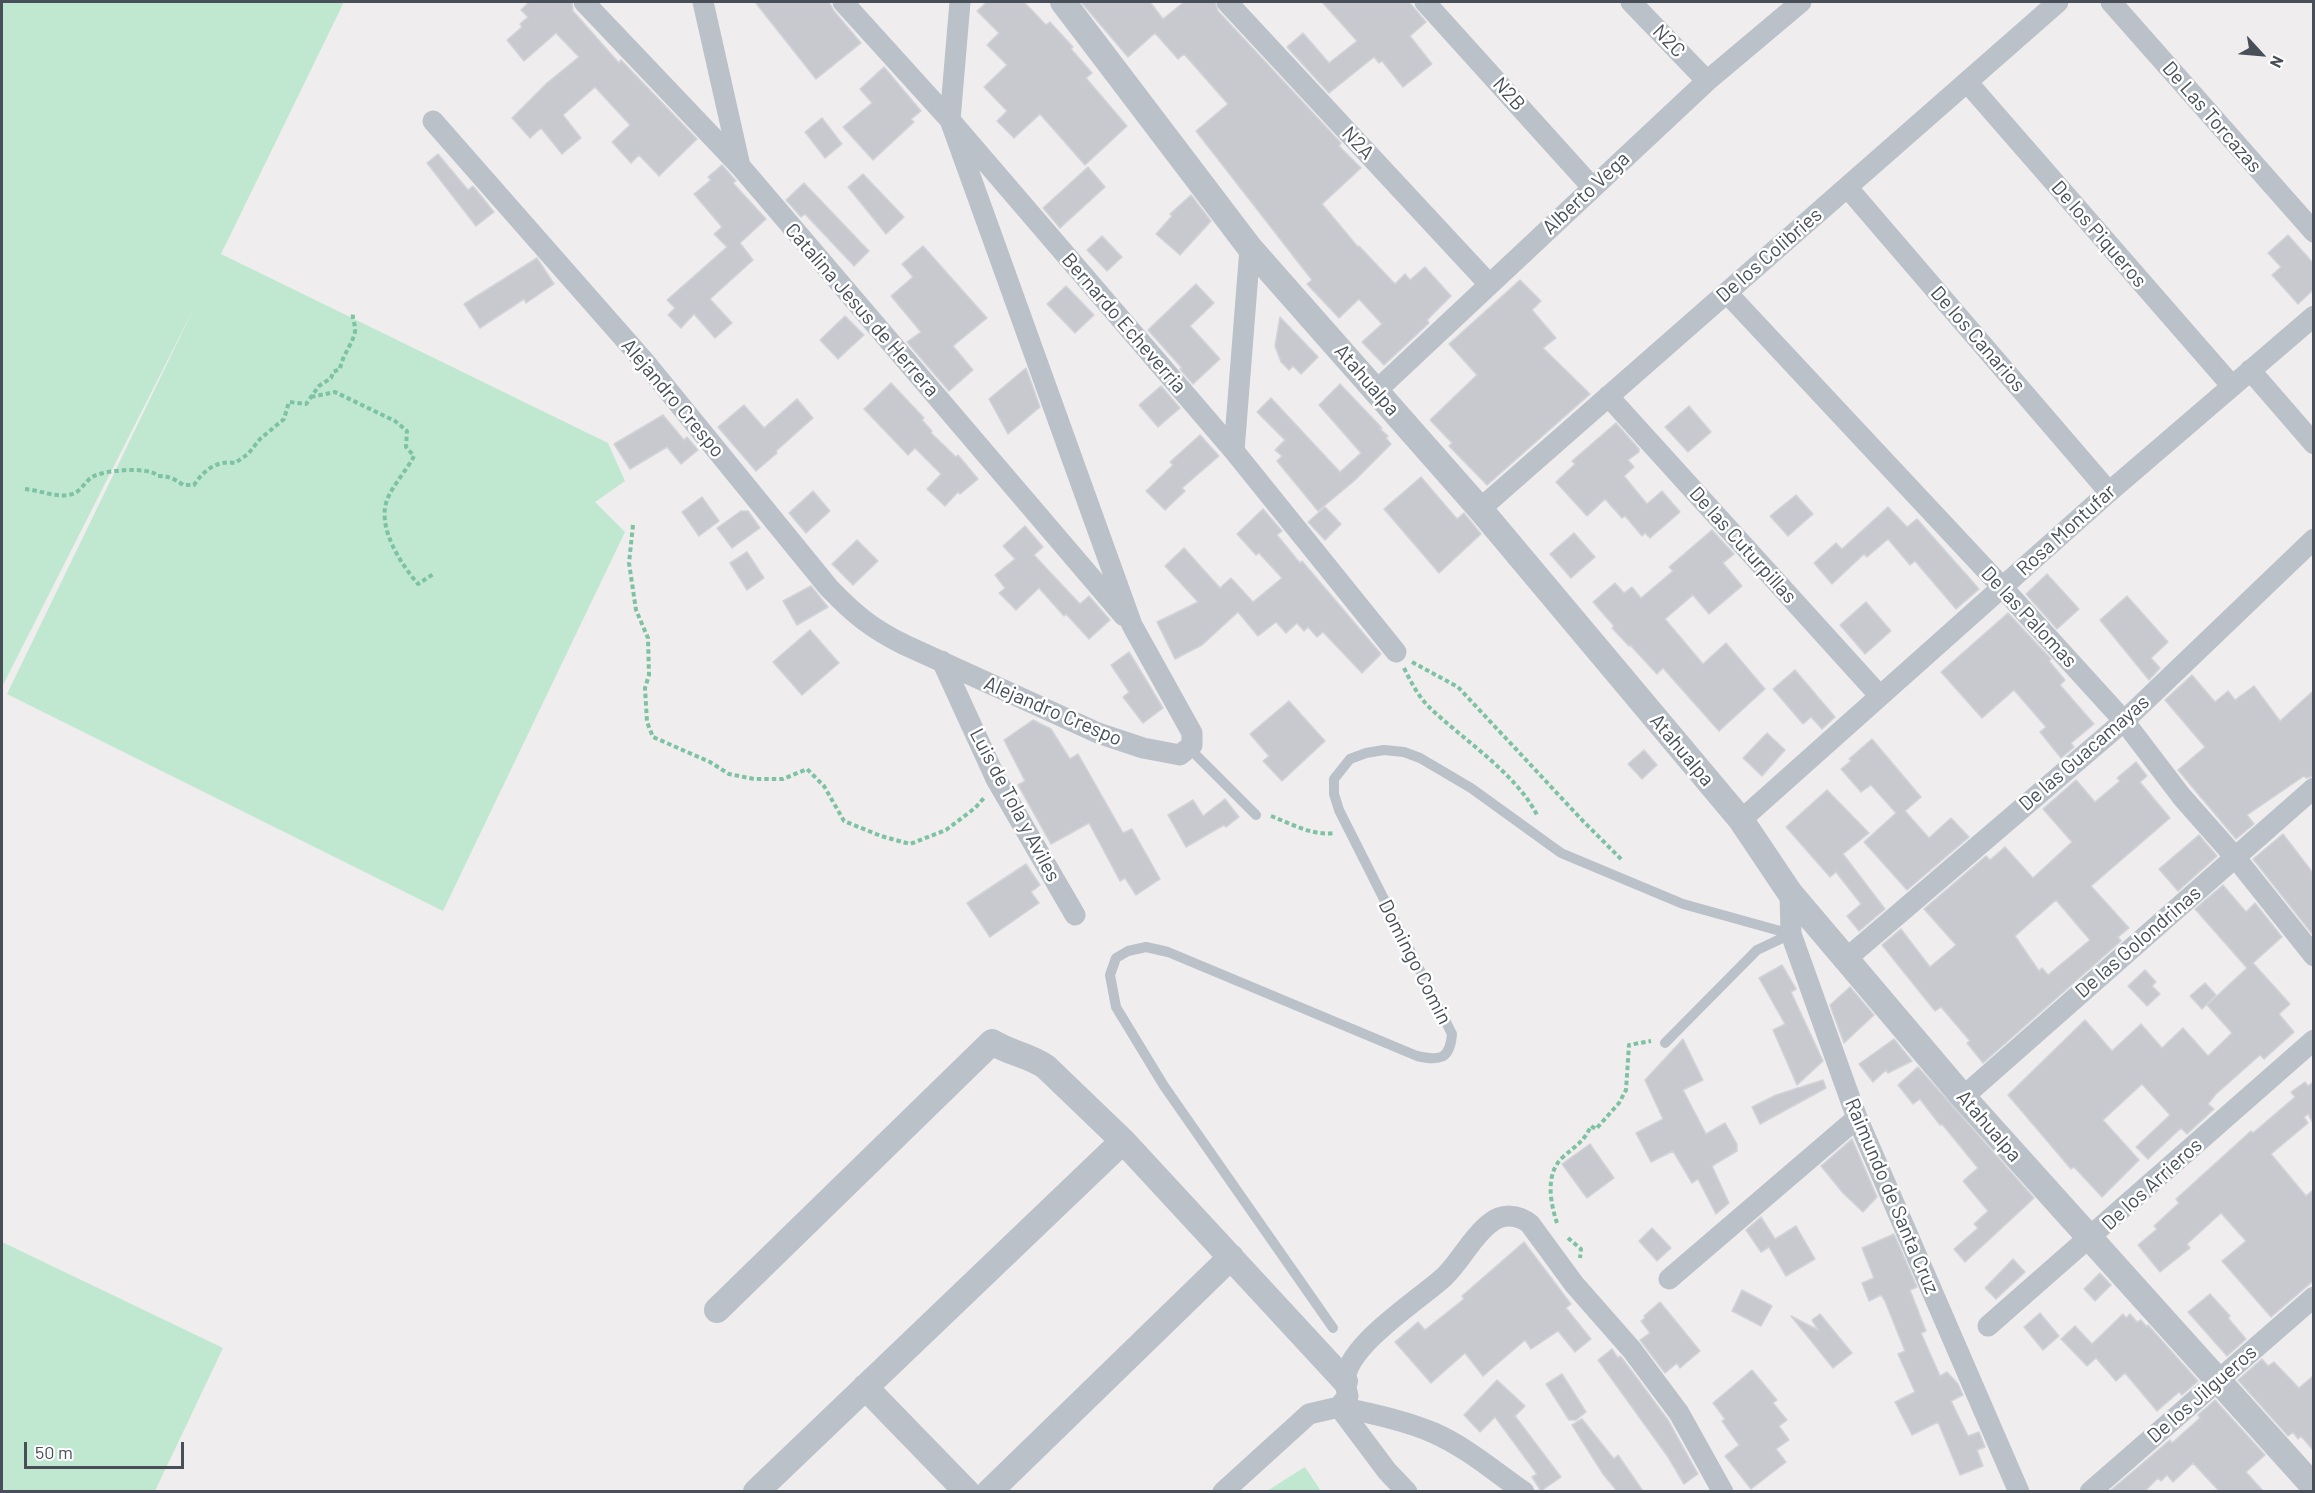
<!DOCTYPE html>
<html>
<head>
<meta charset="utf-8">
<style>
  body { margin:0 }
  #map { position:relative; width:2315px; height:1493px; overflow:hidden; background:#efeded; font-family:Barlow,sans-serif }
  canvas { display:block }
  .frame { position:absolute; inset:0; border:3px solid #484f58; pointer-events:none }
  .north { position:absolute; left:2231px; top:24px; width:60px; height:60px; -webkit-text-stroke:4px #fff; paint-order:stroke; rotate:116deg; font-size:16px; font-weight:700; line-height:24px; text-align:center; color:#484f58 }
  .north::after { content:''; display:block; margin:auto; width:21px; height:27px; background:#484f58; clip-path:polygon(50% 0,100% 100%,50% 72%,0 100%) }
  .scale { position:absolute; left:24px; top:1442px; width:160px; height:27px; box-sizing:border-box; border:3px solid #484f58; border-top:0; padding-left:8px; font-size:18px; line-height:21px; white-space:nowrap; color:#484f58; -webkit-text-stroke:4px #fff; paint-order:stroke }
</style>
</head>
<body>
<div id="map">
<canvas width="2315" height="1493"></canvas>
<div class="frame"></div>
<div class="north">N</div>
<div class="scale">50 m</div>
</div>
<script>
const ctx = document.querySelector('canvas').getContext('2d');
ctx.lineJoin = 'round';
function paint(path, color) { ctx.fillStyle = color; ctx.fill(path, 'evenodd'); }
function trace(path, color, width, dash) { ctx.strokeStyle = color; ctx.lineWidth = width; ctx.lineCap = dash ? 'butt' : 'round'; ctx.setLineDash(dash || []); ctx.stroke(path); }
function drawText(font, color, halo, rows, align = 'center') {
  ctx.font = font + ' Barlow,sans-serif'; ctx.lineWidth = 5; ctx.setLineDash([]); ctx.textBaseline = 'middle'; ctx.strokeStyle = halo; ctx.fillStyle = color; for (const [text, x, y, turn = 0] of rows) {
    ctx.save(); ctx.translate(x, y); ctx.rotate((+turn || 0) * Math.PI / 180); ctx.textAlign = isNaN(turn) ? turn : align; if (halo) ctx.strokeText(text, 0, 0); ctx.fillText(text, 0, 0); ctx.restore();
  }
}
const green = new Path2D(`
  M2 2H344L221 254 608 443 625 481 595 502 625 532 443 911 7 694 196 304 2 687Z
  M2 1242 223 1348 155 1491H2Z
  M1305 1467 1321 1491H1267Z`);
const building = new Path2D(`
  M529 2H572L573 11 619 63 621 60 697 139 659 176 639 155 631 163 612 142 630 125 595 87 563 115 581 138 562 154 541 128 530 138 512 118 547 83 579 57 556 33 524 61 507 40 522 27 520 24 528 17 521 10Z
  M755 2H829L834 11 861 43 816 79Z
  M987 2H1024L1046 25 1050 22 1073 47 1071 49 1092 73 1086 78 1127 126 1085 165 1040 114 1014 138 997 121 1007 111 984 87 1007 65 987 45 999 33 977 11Z
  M1081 2H1150L1163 19 1184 2H1215L1218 11 1341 143 1339 146 1361 168 1322 204 1358 247 1359 246 1395 284 1405 274 1410 280 1425 267 1451 296 1427 320 1429 323 1384 365 1362 342 1382 324 1359 299 1339 318 1307 284 1312 280 1196 131 1228 104 1184 54 1178 59 1155 33 1128 57Z
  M1322 2H1409L1426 22 1410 36 1432 64 1403 87 1382 61 1379 63 1374 57 1329 93 1287 47 1303 33 1329 63 1357 41Z
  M884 67 921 111 911 119 914 122 873 160 843 127 872 103 860 89Z
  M822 118 842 144 825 158 805 132Z
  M438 154 468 190 473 186 494 212 476 226 427 163Z
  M722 165 736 181 733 183 766 219 740 243 753 260 710 299 732 323 715 338 694 314 681 328 668 315 675 308 667 300 727 247 714 234 722 227 694 194 711 180 708 177Z
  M1088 167 1105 187 1060 228 1043 208Z
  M863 174 904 217 886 234 848 187Z
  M804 183 869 251 854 266 805 214 801 217 786 200Z
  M1191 195 1211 221 1180 255 1156 234 1172 216 1170 214Z
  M2288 235 2313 263V290L2298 304 2272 275 2281 267 2268 253Z
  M1102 236 1122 257 1107 271 1087 250Z
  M923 246 987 318 953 346 973 370 949 391 907 342 921 332 891 296 913 277 902 264Z
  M537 258 554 284 526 303 524 299 480 328 464 304Z
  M1520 280 1541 301 1532 310 1556 338 1543 348 1590 394 1487 485 1449 446 1452 443 1430 420 1477 375 1449 344Z
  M1196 284 1214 303 1190 326 1220 359 1193 384 1180 369 1182 368 1148 330Z
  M1066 286 1094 315 1075 333 1047 304Z
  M845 316 864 335 838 359 820 340Z
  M1280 317 1318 357 1301 374 1293 366 1289 370 1281 362 1275 346Z
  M1026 368 1040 407 1008 434 989 399Z
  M891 383 924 418 922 420 932 431 931 433 956 457 958 455 978 479 960 494 958 492 945 506 927 489 941 474 915 448 908 455 864 409Z
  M1340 384 1382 428 1380 429 1388 436 1386 438 1391 444 1354 481 1318 511 1277 461 1282 456 1275 450 1285 440 1257 412 1271 398 1340 472 1361 453 1319 405Z
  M1161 386 1180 408 1158 427 1139 405Z
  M797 399 813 418 776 451 777 453 756 471 718 427 744 405 764 428Z
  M1689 406 1711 432 1688 452 1665 427Z
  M663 415 684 440 687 437 698 450 681 464 667 447 630 469 614 444Z
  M1616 423 1639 449V452L1628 460 1634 467 1624 476 1647 504 1662 491 1680 512 1650 538 1645 533 1642 536 1625 516 1622 518 1605 499 1587 516 1556 482 1575 464 1572 461Z
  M1200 435 1219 456 1182 488 1185 491 1165 510 1146 491 1173 465 1170 462Z
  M1421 477 1457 519 1464 513 1481 534 1439 573 1384 509Z
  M813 491 830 511 806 533 789 513Z
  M1796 495 1813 514 1788 536 1770 516Z
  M702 497 719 521 699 536 682 512Z
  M1325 507 1341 524 1325 540 1308 522Z
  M1888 507 1907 527 1917 519 1979 589 1956 609 1915 561 1910 565 1888 539 1867 557 1864 554 1832 584 1814 563 1836 543 1842 549Z
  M1263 509 1282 531 1277 535 1300 563 1302 561 1381 654 1362 673 1323 632 1317 637 1308 627 1304 631 1297 623 1286 633 1276 622 1258 636 1238 612 1202 645 1175 659 1157 622 1198 602 1165 566 1184 548 1220 588 1231 578 1253 602 1282 578 1259 553 1256 555 1237 534Z
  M741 511H748L760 528 732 548 717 528Z
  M1025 526 1043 547 1034 555 1080 604 1089 596 1110 620 1089 639 1066 614 1064 616 1039 588 1016 610 999 593 1005 588 995 575 1015 559 1003 546Z
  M1712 530 1734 554 1723 563 1742 586 1709 614 1693 595 1665 619 1703 664 1726 643 1765 689 1719 731 1663 668 1657 674 1630 645 1629 646 1612 628 1614 626 1593 602 1615 583 1624 593 1632 587 1641 598 1673 571 1669 567Z
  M1574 533 1595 557 1571 578 1550 554Z
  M857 540 878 561 853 585 832 564Z
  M747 552 764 578 747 590 730 563Z
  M2047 574 2079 609 2057 629 2026 594Z
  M811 586 828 607 797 625 783 601Z
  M2127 596 2168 642 2151 658 2160 668 2149 680 2100 620Z
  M1866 602 1891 631 1865 654 1840 625Z
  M2008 613 2051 659 2049 661 2065 680 2060 685 2094 724 2071 743 2074 747 2061 758 2040 732 2046 727 2014 690 1982 718 1941 672Z
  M810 630 839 663 802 695 773 662Z
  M1129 652 1163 708 1143 723 1123 697 1129 692 1111 665Z
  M1795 670 1835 717 1822 729 1811 717 1803 724 1773 689Z
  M2192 675 2215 702 2228 691 2235 700 2254 686 2280 721 2313 691V776L2306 778 2304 776 2247 815 2254 824 2236 839 2178 770 2205 747 2165 700Z
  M1289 701 1325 741 1282 781 1263 761 1269 756 1250 734Z
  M1033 720 1051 729 1070 759 1078 754 1123 833 1132 829 1160 879 1136 895 1125 878 1120 881 1089 823 1051 844 1018 785 1025 781 1004 740Z
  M1767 733 1785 750 1762 776 1743 758Z
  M1872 739 1921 797 1905 811 1929 838 1951 818 1969 837 1907 890 1864 842 1896 813 1871 785 1861 792 1841 769 1851 761 1849 759Z
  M1644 750 1657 765 1642 779 1628 764Z
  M2136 762 2147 776 2140 782 2170 818 2091 886 2129 928 2118 937 2121 941 1983 1063 1967 1043 1970 1041 1941 1007 1935 1011 1882 945 1901 929 1930 967 1956 945 1924 909 1986 856 1990 860 2005 847 2033 878 2072 842 2043 809 2076 780 2095 802 2120 781 2117 778ZM2056 900 2090 940 2048 975 2042 968 2039 971 2015 936Z
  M1827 790 1869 833 1843 854 1885 909 1859 931 1847 916 1861 904 1836 872 1830 877 1786 827Z
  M1225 799 1239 817 1226 827 1224 825 1186 847 1168 815 1193 800 1203 816Z
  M2283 834 2313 873V935L2253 859Z
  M2199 835 2217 856 2178 891 2159 869Z
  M1026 864 1040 885 1031 892 1039 903 990 937 967 903Z
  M2223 885 2246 912 2255 903 2282 937 2253 963 2290 1004 2279 1014 2294 1032 2264 1059 2260 1055 2216 1094 2208 1104 2214 1109 2187 1134 2181 1128 2148 1159 2136 1147 2170 1115 2142 1084 2103 1120 2139 1160 2102 1197 2074 1167 2071 1169 2008 1095 2085 1020 2112 1051 2141 1024 2162 1048 2183 1028 2208 1056 2232 1033 2207 1005 2247 968 2195 909Z
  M1782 965 1796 989 1791 992 1823 1061 1797 1085 1773 1030 1785 1024 1759 978Z
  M2145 970 2156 982 2152 986 2160 994 2147 1006 2128 986Z
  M2205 983 2216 995 2202 1009 2190 996Z
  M1850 987 1874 1015 1844 1043 1830 1005Z
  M1683 1039 1703 1080 1683 1090 1706 1134 1725 1123 1737 1144V1151L1712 1166 1729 1203 1716 1214 1698 1179 1692 1183 1673 1151 1651 1162 1636 1133 1663 1119 1645 1080Z
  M1894 1039 1912 1061 1888 1073 1886 1070 1873 1082 1859 1064Z
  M1918 1067 2034 1198 1965 1262 1954 1249 1978 1228 1974 1224 1988 1211 1963 1181 1978 1168 1942 1124 1940 1125 1920 1099 1913 1104 1898 1085Z
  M1823 1080 1826 1088 1760 1124 1752 1107 1776 1095Z
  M2305 1082 2308 1086 2313 1082V1123L2308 1114 2304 1117 2308 1123 2271 1154 2306 1196 2313 1190V1281L2271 1317 2222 1261 2246 1241 2221 1213 2187 1244 2190 1248 2160 1272 2138 1245 2157 1229 2154 1226 2179 1203 2176 1199 2251 1131 2253 1133 2295 1097 2291 1092Z
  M1852 1139 1877 1197 1863 1212 1843 1193 1821 1166Z
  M1590 1144 1614 1178 1587 1198 1562 1164Z
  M1761 1217 1775 1239 1796 1226 1815 1259 1786 1276 1769 1247 1761 1252 1746 1230Z
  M1652 1228 1671 1248 1657 1261 1639 1241Z
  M1894 1234 1917 1287 1910 1290 1926 1331 1921 1333 1940 1376 1947 1372 1958 1384 1963 1395 1951 1401 1968 1436 1979 1432 1985 1447 1977 1450 1983 1466 1960 1475 1938 1422 1912 1435 1895 1402 1915 1392 1898 1354 1905 1351 1885 1301 1881 1295 1869 1301 1862 1283 1874 1278 1862 1248Z
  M1524 1242 1571 1304 1566 1308 1591 1339 1575 1352 1558 1331 1531 1349 1525 1340 1483 1376 1465 1353 1431 1383 1395 1342 1418 1322 1425 1330 1464 1299 1462 1296Z
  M2013 1259 2025 1272 1996 1299 1985 1288Z
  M2100 1273 2111 1285 2095 1301 2084 1289Z
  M1742 1290 1772 1306 1761 1326 1732 1311Z
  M2210 1294 2230 1316 2228 1318 2246 1339 2227 1356 2188 1312Z
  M1660 1302 1700 1351 1680 1368 1677 1363 1665 1373 1640 1340 1650 1333 1641 1321 1645 1318 1644 1316Z
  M2040 1313 2059 1336 2043 1350 2024 1327Z
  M1820 1314 1852 1353 1833 1368 1791 1316 1818 1330 1812 1320Z
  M2123 1314 2126 1318 2130 1314 2137 1322 2141 1320 2147 1327 2148 1325 2198 1381 2182 1395 2179 1392 2157 1411 2125 1373 2116 1381 2096 1358 2087 1366 2061 1339 2075 1326 2092 1344Z
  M1612 1349 1618 1358 1620 1356 1622 1358 1668 1420 1698 1474 1684 1484 1668 1457 1598 1360Z
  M2262 1359 2268 1366 2274 1362 2299 1388 2313 1376V1450L2301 1436 2298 1439 2293 1432 2288 1436 2238 1380Z
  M1752 1370 1777 1400 1773 1403 1787 1420 1779 1426 1789 1440 1776 1449 1786 1462 1751 1489 1725 1456 1739 1445 1722 1421 1725 1419 1713 1403Z
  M1562 1374 1586 1412 1576 1420H1569L1546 1384Z
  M1497 1380 1525 1406 1515 1416 1561 1477 1541 1491 1532 1477 1537 1474 1495 1417 1480 1432 1464 1415Z
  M2215 1400 2265 1455 2246 1472 2263 1491H2219L2193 1463 2173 1482 2167 1475 2161 1481 2158 1478 2145 1491H2110L2170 1440 2172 1443 2200 1418 2198 1415Z
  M1582 1419 1614 1459 1618 1455 1643 1491H1617L1603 1474 1572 1425Z`);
const path = new Path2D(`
  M311 397 335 392 395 421 407 431 406 447 414 456C407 470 392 486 387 500 377 527 400 563 418 584L435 573
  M25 489C41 490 59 500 75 493 81 490 86 481 92 477 104 470 149 466 158 476 169 476 175 479 183 485H194C204 470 217 460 235 463L248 454 260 439 284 419 289 402 306 404 319 386 331 378 333 372 340 369C342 356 352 345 355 332 356 325 352 320 353 313
  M633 525 629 563 636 610 648 638 649 675 645 688 647 722 653 737 710 762 729 774 754 779H783L807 769 824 786 844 821 881 836 910 844 946 830 975 808 984 798
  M1412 662 1458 687 1583 821 1623 861
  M1404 668C1411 682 1418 696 1429 707 1462 739 1516 773 1537 815
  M1271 816C1292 824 1312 836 1335 833
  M1557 1223C1550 1202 1545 1173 1563 1157 1576 1145 1583 1143 1591 1126L1596 1129 1619 1103 1626 1090 1629 1045 1651 1041
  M1568 1238 1581 1249 1580 1258`);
const service = new Path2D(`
  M1190 749 1256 815
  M1665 1043 1757 950 1791 934
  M1333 1328 1164 1086 1116 1007 1110 975 1116 958 1128 951 1146 947 1168 952 1417 1056C1439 1061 1450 1060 1452 1034L1339 810 1334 794V779L1350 759 1366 753 1384 750 1404 752 1420 758 1471 788 1561 853 1683 904 1791 934`);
const minor = new Path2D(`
  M584 2 740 166 1124 616
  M703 2 740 166
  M843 2 950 120 1234 451 1396 652
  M1227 2 1489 284
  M1425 2 1592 187
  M1631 2 1707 81
  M2111 2 2314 232
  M1967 82 2232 386
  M433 121 644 361 829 588C854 614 872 629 905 645L1098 733 1143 748 1180 755 1192 745V733L1132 625 950 120 960 2
  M1847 187 2109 492
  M1727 293 2002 587 2124 721 2182 797 2235 857 2314 956
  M2250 370 2314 444
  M1376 391 1707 81 1801 2
  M1608 396 1879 695
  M1234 451 1250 248
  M1480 509 2058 2
  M942 661 996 779 1075 915
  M1741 820 2109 492 2314 316
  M1790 893 1791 934 1857 1118 2019 1492
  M1846 959 2124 721 2314 539
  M1963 1097 2314 788
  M1669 1279 1857 1118
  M1988 1326 2314 1040
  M1223 1492 1309 1414 1339 1407 1348 1396C1347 1391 1345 1386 1345 1382 1345 1346 1419 1300 1444 1277 1460 1262 1472 1237 1489 1224 1502 1213 1518 1214 1530 1224L1574 1284 1632 1350 1679 1413 1723 1492
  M1407 1492 1387 1471 1339 1407C1371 1413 1404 1420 1434 1433 1466 1447 1495 1472 1524 1492
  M2090 1492 2314 1297`);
const tertiary = new Path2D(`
  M1063 2 1250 248 1480 509 1741 820 1790 893 1963 1097 2314 1487
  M717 1310 992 1042C1009 1053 1029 1055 1046 1067L1123 1141 1345 1381
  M865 1387 967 1492
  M756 1492 1123 1141
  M989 1492 1231 1257`);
const streetNames = [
  ["N2C",1669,41,46],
  ["N2B",1509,94,48],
  ["De Las Torcazas",2212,117,49],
  ["N2A",1358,143,47],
  ["Alberto Vega",1586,193,-43],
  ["De los Piqueros",2099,234,49],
  ["De los Colibries",1769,255,-41],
  ["Catalina Jesus de Herrera",862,310,49],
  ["Bernardo Echeverria",1124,323,49],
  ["De los Canarios",1978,339,49],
  ["Atahualpa",1367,380,49],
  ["Alejandro Crespo",673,398,50],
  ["Rosa Montufar",2066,530,-42],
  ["De las Cuturpillas",1743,545,48],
  ["De las Palomas",2029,617,47],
  ["Alejandro Crespo",1053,711,23],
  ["Atahualpa",1682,750,50],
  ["De las Guacamayas",2084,753,-41],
  ["Luis de Tola y Aviles",1015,805,62],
  ["De las Golondrinas",2138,942,-41],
  ["Domingo Comin",1415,962,63],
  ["Atahualpa",1989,1126,49],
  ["De los Arrieros",2152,1184,-42],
  ["Raimundo de Santa Cruz",1892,1196,67],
  ["De los Jilgueros",2202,1394,-41]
];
paint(green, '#c0e8d1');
paint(building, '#c8c9cf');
trace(building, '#d2d3d8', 1.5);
trace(path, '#7dc2a3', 4, [4.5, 3]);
trace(service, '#bac1c8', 10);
trace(minor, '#bac1c8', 21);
trace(tertiary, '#bac1c8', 26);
drawText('20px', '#484f58', '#fff', streetNames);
</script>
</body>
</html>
